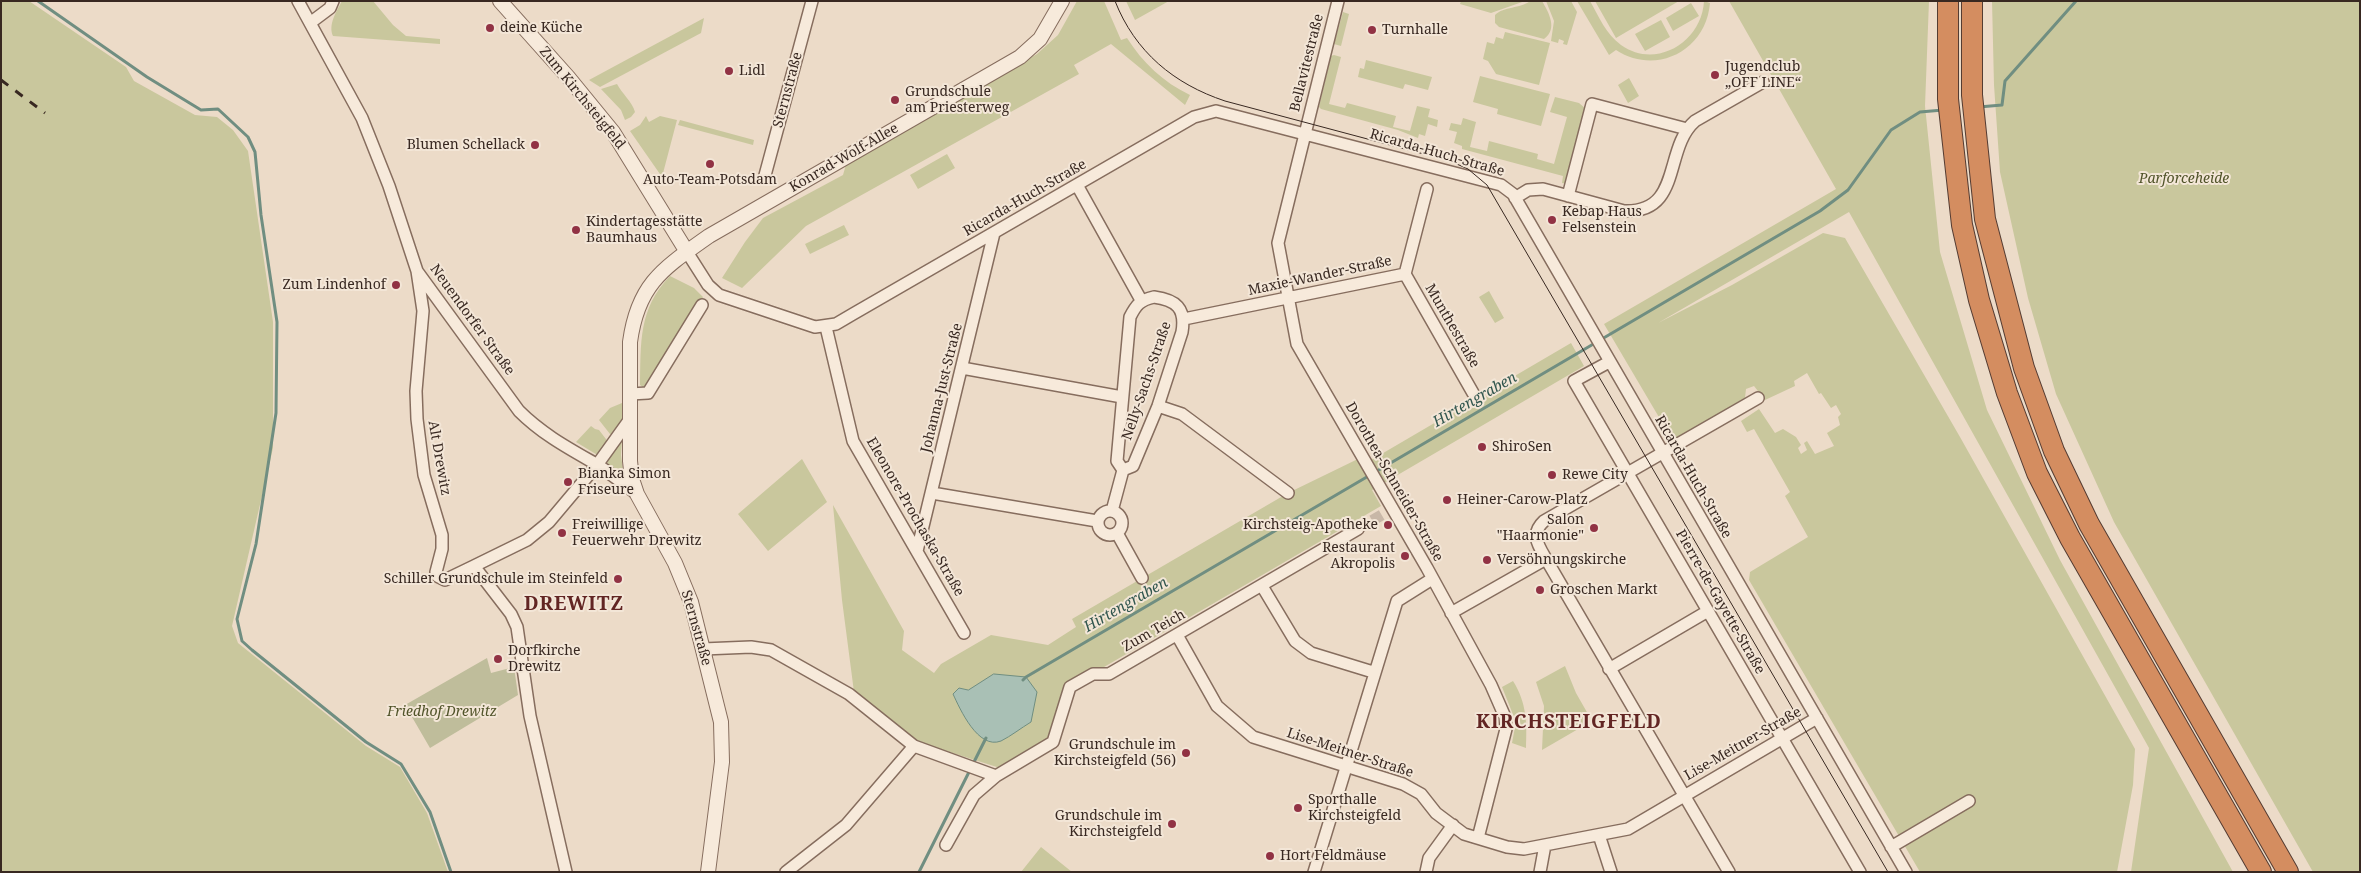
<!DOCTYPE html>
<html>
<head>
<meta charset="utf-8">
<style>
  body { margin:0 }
  #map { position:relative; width:2361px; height:873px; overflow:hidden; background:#ecdbc8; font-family:"Noto Serif",serif }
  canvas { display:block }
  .frame { position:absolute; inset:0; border:2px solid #382821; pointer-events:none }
</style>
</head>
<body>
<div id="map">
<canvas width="2361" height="873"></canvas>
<div class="frame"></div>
</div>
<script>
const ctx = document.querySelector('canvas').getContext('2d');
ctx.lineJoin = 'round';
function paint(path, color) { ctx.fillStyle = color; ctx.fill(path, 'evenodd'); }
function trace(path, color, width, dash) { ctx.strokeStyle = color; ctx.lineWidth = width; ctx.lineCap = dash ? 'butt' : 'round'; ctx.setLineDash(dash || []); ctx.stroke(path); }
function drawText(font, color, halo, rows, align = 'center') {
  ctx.font = font + ' "Noto Serif",serif'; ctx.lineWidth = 4; ctx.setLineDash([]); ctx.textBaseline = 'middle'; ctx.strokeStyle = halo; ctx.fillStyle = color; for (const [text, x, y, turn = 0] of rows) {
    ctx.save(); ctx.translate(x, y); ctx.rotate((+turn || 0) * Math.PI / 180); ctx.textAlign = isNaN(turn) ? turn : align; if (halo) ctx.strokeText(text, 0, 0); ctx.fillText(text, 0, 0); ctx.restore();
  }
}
const green = new Path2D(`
  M1 1H29L126 67 134 81 195 115 217 117 233 130 248 151 273 322V448L232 626 238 643 366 746 400 767 427 813 448 872H1Z
  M342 1H373L393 25 406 36 440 39V44L333 36C328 25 336 12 342 1Z
  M1077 1H1104L1121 40 1127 38C1143 63 1163 82 1190 95L1185 105 1111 44 1074 65 1079 74 806 226 742 288 722 278 745 242 763 218 843 175 847 161 1037 54 1058 35Z
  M1126 1H1169L1135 20Z
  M1461 1H1525L1491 13 1460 4Z
  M1530 1H1542C1549 13 1558 29 1544 39L1499 27 1495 23V15C1504 6 1520 9 1530 1Z
  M1546 1H1571L1577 12 1567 45 1563 44 1564 41 1559 39 1558 43 1551 41 1554 21Z
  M1577 1H1590C1599 17 1606 34 1621 45 1656 70 1702 42 1704 1L1710 3C1706 51 1656 76 1616 50L1609 55Z
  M1595 1H1679L1616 38Z
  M1729 1H1929L1925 106 1940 252 1987 410 2060 560 2233 872H2131L2149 748 1849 212 1658 323 1732 285 1823 233 1845 238 1960 437 2135 749 2133 785 2117 872H1920L1749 580 1750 572 1808 537 1785 496 1790 492 1754 429 1747 432 1741 421 1759 409 1775 433 1783 429 1796 437 1801 445 1798 448 1801 454 1807 450 1804 443 1807 441 1815 454 1834 446 1827 433 1840 425 1838 417 1841 414 1836 405 1831 408 1821 393 1819 394 1807 373 1794 381 1795 386 1765 400 1754 386 1746 389 1745 398 1673 441 1604 324 1836 189Z
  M1992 1H2360V872H2313L2114 522 2056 394 2028 298 2000 172 1994 85Z
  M1691 3 1699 16 1673 31 1666 18Z
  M1343 12 1349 14 1341 46 1334 44Z
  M704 18 701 33 600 87 589 80Z
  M1661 20 1670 37 1645 51 1635 34Z
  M1505 32 1550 43 1539 85 1496 74 1488 61 1483 59 1487 42 1494 44 1496 37 1503 39Z
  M1334 55 1341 57 1329 104 1345 108 1347 103 1396 116 1393 127 1410 131 1417 106 1430 109 1428 117 1438 120 1437 127 1428 124 1425 136 1419 134 1418 138 1398 130 1321 109 1319 107 1331 56Z
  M1366 60 1432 77 1428 90 1405 84 1403 89 1358 77 1360 68 1364 69Z
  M1480 76 1550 94 1541 126 1497 114 1498 109 1473 102Z
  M1629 78 1639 96 1628 103 1618 85Z
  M617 84C622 94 632 101 635 112L631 117 625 120 621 110 601 89Z
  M1555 97 1579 103 1586 109 1566 184 1562 183 1563 176 1462 149V146L1454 143 1457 132 1449 130 1451 123 1461 125 1463 118 1476 122 1470 147 1487 151 1489 141 1538 154 1537 159 1554 164 1567 117 1550 112Z
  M646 116 649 122 660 116 677 120 662 177 630 131 640 125Z
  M680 120 754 140 753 145 678 125Z
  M947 154 955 168 918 189 910 175Z
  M844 225 849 235 810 254 805 244Z
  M670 276 694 288 703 297 647 390 640 385C641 343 638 309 670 276Z
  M1489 291 1504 318 1495 323 1479 297Z
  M1571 343 1584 366 1372 490 1381 506 1104 667 1084 673 1065 686 1048 739 1000 768 918 742 854 692 842 600 833 505 904 631 902 650 934 673 941 664 991 635 1048 645 1076 627 1072 619 1288 493 1362 457 1373 459Z
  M622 403V423L614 435 610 434 599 420 610 408Z
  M591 426 595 429 599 430 609 443 599 456 576 442Z
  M622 439 621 455 624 478 607 463 610 454Z
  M802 459 827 502 768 551 738 514Z
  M1565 666 1576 693 1592 721 1542 750 1544 706 1536 682Z
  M1513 681C1527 703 1527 724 1526 748L1512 743 1516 722 1502 687Z
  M1041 847 1072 872H1021Z`);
const cemetery = new Path2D(`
  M487 658 491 673 514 667 518 695 430 748 405 705Z`);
const water = new Path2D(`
  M994 674 1026 677 1037 692 1031 722C1021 728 1011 736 1001 741 978 750 960 709 953 694L959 688 968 690Z`);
const stream = new Path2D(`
  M38 1 147 77 201 110 218 109 248 137 255 152 261 215 277 322 276 413 256 544 237 619 242 641 252 650 366 742 401 764 430 812 451 872
  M1979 107 2002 105 2005 81 2076 1
  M1023 680 1026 677 1820 211 1848 190 1891 130 1920 112 1943 110
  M973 764 986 738
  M919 872 970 770`);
const minorTunnel = new Path2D(`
  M1358 529 1385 513`);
const minor = new Path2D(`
  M298 1 362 118 389 186 417 271 519 411C542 434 568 448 596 464 610 473 624 484 637 494
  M1338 1 1278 243 1297 344 1427 568 1491 685 1505 717 1506 729 1478 838
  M310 23 330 8 333 1
  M764 179 812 1
  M1077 185 1141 300
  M1568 196 1592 104 1687 129
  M1515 198 1528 190 1543 189 1624 211C1683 213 1663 149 1695 121L1763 82
  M687 252 708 285 719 295 815 327 836 324 853 314 1194 117 1216 111 1501 185 1513 194 1906 872
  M417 271 423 311 416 391 417 419 424 475 442 535V549L436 572 437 576 445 580 474 566 511 614 517 627 530 716 566 872
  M1405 274 1473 393
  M1154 297C1176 300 1186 308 1182 332L1158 406 1133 466 1123 470 1117 461 1130 317C1136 305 1140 300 1154 297Z
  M1184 319 1405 274 1427 189
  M826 327 853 441 964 633
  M1609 362 1574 381 1860 872
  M962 368 1122 397
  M630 394 648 393 702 305
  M1158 406 1182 414 1288 493
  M932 493 1097 521
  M1098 523a12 12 0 1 1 24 0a12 12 0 1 1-24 0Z
  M1112 511 1123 470
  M1117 533 1142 578
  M917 551 994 233
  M1546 559 1729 872
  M474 566 527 540 549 522 597 465 630 419
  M1262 586 1295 641 1311 653 1373 672
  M1451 613 1546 559C1538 545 1530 534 1544 521L1758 398
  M1177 635 1217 706 1253 737 1403 784 1421 794 1436 813 1464 834 1507 847 1524 849 1628 829 1817 718
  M703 649 751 647 771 650 849 694 914 746 996 776 1053 742 1070 687 1093 674H1109L1358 529
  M1609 669 1708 611
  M1599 835 1611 872
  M946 845 974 795 996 776
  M1891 847 1969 801
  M786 872 846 825 914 746
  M1314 872 1397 601 1432 579
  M1426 872 1429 858 1453 825
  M1540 872 1545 845`);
const tertiary = new Path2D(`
  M500 1 568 77 613 132 687 252
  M708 872 722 762 721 722 691 602 675 563 637 494 632 479 630 461V342C638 283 664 268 709 236L1020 57 1040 39 1062 1`);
const motorway = new Path2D(`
  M1948 1V99L1962 225 1979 300 2007 393 2037 473 2070 538 2261 872
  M1972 1V95L1985 219 2024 368 2054 451 2089 524 2288 872`);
const tram = new Path2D(`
  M1115 1C1135 52 1174 84 1225 101L1450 161 1468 169 1487 185 1888 872`);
const rail = new Path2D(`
  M1 80 45 113`);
const markers = [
  [490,28,5,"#913244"],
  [1372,30,5,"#913244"],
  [729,71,5,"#913244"],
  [1715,75,5,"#913244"],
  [895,100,5,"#913244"],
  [535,145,5,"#913244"],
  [710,164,5,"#913244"],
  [1552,220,5,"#913244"],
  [576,230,5,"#913244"],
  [396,285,5,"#913244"],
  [1482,447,5,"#913244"],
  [1552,475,5,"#913244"],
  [568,482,5,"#913244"],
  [1447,500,5,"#913244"],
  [1388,525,5,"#913244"],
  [1594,528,5,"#913244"],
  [562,533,5,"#913244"],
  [1405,556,5,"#913244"],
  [1487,560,5,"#913244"],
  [618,579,5,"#913244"],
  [1540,590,5,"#913244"],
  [498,659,5,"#913244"],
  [1186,753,5,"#913244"],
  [1298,808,5,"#913244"],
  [1172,824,5,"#913244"],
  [1270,856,5,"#913244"]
];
const poiNames = [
  ["deine Küche",500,28],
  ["Turnhalle",1382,30],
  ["Jugendclub",1725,67],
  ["„OFF LINE“",1725,83],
  ["Lidl",739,71],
  ["Grundschule",905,92],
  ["am Priesterweg",905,108],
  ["Blumen Schellack",525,145,"right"],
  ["Auto-Team-Potsdam",710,180,"center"],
  ["Kebap Haus",1562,212],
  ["Felsenstein",1562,228],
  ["Kindertagesstätte",586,222],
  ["Baumhaus",586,238],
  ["Zum Lindenhof",386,285,"right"],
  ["ShiroSen",1492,447],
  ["Bianka Simon",578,474],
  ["Friseure",578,490],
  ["Rewe City",1562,475],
  ["Heiner-Carow-Platz",1457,500],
  ["Salon",1584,520,"right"],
  ["\"Haarmonie\"",1584,536,"right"],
  ["Freiwillige",572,525],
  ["Feuerwehr Drewitz",572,541],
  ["Kirchsteig-Apotheke",1378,525,"right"],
  ["Restaurant",1395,548,"right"],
  ["Akropolis",1395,564,"right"],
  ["Versöhnungskirche",1497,560],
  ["Schiller Grundschule im Steinfeld",608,579,"right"],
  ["Groschen Markt",1550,590],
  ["Dorfkirche",508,651],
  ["Drewitz",508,667],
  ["Grundschule im",1176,745,"right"],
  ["Kirchsteigfeld (56)",1176,761,"right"],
  ["Sporthalle",1308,800],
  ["Kirchsteigfeld",1308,816],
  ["Grundschule im",1162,816,"right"],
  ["Kirchsteigfeld",1162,832,"right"],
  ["Hort Feldmäuse",1280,856]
];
const streetNames = [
  ["Bellavitestraße",1307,63,-76],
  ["Sternstraße",788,90,-75],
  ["Zum Kirchsteigfeld",582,98,51],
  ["Ricarda-Huch-Straße",1437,153,16],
  ["Konrad-Wolf-Allee",844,158,-30],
  ["Ricarda-Huch-Straße",1025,198,-30],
  ["Maxie-Wander-Straße",1320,276,-12],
  ["Neuendorfer Straße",472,320,54],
  ["Munthestraße",1452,326,60],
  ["Nelly-Sachs-Straße",1147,381,-71],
  ["Johanna-Just-Straße",942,388,-76],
  ["Alt Drewitz",439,458,80],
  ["Ricarda-Huch-Straße",1693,477,60],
  ["Dorothea-Schneider-Straße",1394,482,60],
  ["Eleonore-Prochaska-Straße",915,517,60],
  ["Pierre-de-Gayette-Straße",1720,602,60],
  ["Sternstraße",696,628,74],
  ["Zum Teich",1154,631,-30],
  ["Lise-Meitner-Straße",1743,744,-30],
  ["Lise-Meitner-Straße",1350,753,18]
];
const parkNames = [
  ["Parforceheide",2184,179],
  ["Friedhof Drewitz",442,712]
];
const waterNames = [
  ["Hirtengraben",1475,400,-30],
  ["Hirtengraben",1126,605,-30]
];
const districtNames = [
  ["DREWITZ",574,605],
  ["KIRCHSTEIGFELD",1569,723]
];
paint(green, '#c9c79d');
paint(cemetery, '#bfbd9b');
paint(water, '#a9c0b5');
trace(water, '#708e81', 1);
trace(stream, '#708e81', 3);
trace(minorTunnel, '#c8b7a7', 11, [11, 5.5]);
trace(minor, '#866d5e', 14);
trace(tertiary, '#866d5e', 16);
trace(motorway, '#553c32', 22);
trace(minor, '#f7eadb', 11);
trace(tertiary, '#f7eadb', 14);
trace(motorway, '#d48d60', 20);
trace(tram, '#382821', 1);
trace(rail, '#382821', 3, [9, 9]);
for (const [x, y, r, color] of markers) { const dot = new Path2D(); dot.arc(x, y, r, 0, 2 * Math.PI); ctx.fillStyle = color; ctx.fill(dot); trace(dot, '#f3e6d7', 2); }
drawText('14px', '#382821', '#f3e6d7', poiNames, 'left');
drawText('14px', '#382821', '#f3e6d7', streetNames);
drawText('italic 14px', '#505329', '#f3e6d7', parkNames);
drawText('italic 15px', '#31564e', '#f3e6d7', waterNames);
ctx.letterSpacing = '1px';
drawText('bold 19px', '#622523', '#f3e6d7', districtNames);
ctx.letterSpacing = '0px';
</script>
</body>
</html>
